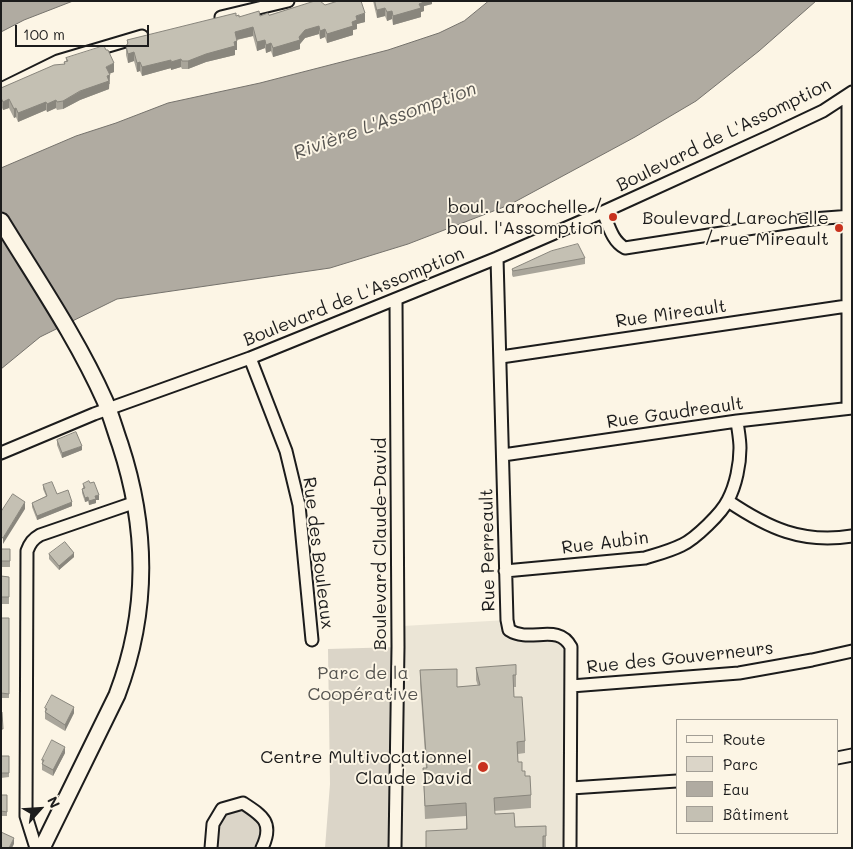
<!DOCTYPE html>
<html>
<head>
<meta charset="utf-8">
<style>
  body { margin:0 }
  #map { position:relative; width:853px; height:849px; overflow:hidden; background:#fcf5e5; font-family:Mali,sans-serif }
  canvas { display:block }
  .frame { position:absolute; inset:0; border:2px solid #1c1c1c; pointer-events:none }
  .legend { position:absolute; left:676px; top:719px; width:162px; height:115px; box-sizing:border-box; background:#fcf5e5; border:1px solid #a29e95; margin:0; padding:6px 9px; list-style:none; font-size:15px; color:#1c1c1c }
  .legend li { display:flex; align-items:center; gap:10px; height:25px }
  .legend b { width:25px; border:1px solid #a29e95 }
  .north { position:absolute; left:15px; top:784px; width:50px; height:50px; -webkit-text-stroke:4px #fcf5e5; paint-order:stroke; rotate:64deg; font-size:14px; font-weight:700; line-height:20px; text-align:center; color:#1c1c1c }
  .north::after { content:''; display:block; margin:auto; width:18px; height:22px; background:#1c1c1c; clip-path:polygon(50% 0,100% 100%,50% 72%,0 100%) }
  .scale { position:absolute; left:15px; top:25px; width:134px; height:22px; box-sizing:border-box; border:2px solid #1c1c1c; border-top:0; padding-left:6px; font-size:15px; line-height:18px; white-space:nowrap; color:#1c1c1c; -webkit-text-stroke:4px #fcf5e5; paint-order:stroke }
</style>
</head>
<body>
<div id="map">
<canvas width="853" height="849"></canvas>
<div class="frame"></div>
<ul class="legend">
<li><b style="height:6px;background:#fcf5e5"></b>Route</li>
<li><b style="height:14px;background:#dbd5c8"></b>Parc</li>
<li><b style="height:14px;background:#b0aba1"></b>Eau</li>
<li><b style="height:14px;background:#c4c0b3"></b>Bâtiment</li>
</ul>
<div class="north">N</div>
<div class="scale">100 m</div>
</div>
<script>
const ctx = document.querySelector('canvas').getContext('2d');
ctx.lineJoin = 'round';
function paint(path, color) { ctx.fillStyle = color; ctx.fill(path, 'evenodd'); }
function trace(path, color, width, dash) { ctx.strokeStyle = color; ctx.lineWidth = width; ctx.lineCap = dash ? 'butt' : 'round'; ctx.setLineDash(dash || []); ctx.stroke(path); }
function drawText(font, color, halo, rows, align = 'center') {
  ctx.font = font + ' Mali,sans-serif'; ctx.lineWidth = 4; ctx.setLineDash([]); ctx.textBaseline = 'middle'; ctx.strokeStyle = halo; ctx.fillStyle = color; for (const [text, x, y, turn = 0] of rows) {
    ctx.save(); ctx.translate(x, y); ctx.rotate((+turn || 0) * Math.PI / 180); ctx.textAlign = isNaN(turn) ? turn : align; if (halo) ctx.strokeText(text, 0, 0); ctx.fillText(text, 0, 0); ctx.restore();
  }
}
const built = new Path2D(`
  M507 620 509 630 567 639 570 848H395L403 626Z`);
const green = new Path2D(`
  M398 647 395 848H325L330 784 328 649Z
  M235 805 262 815V848H211L213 824Z`);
const water = new Path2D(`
  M1 1H73L24 20 1 32Z
  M489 1H816L759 51 696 101 635 137 509 205 408 244 330 268 117 299 40 337 1 369V168L76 136 116 123 168 103 260 83 388 50 439 33 464 21Z`);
const minor = new Path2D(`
  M221 17 288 1
  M1 89 58 61 142 36
  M603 212C609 226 612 241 625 248L812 219 852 216
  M497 258 507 620 509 630C530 644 558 622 571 647L570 848
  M501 357 847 306
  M250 358 286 451 299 505 312 640
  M848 408V95
  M1 453 94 414 250 358 497 258 603 212 770 136 823 111 852 92
  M503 455 737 421 852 408
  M728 501C768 528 802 544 852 536
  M505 571 645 558C658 554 670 551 682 545 695 539 722 513 728 500 736 485 740 464 740 448 740 439 738 430 737 421
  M571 686 739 673 812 660 852 651
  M837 758 852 755
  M571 788 677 781
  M36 848 26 816 27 551C30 543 33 539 40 535L136 502
  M211 848 213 824 222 809 243 803C263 816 274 823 262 848
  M395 848 398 647 396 300`);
const major = new Path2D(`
  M1 221C37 280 77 338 105 401 111 415 115 430 120 444 148 529 149 611 117 695L42 848`);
const wall = new Path2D(`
  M373 1H432V4L424 6V11L421 12V17L393 25 392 19 387 21 385 16 377 18Z
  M325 5 365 22 357 24V29L353 30V35L327 43 325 37 320 39 319 34 305 38 300 44V49L273 57 271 51 266 53 265 48 257 51 253 36 237 40V50H235V55L206 62 188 69H182L181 67 171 70V68L142 76 140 71 137 72 134 61 128 63 126 55V46L127 44V40L236 16 239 17 269 15Z
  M66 58 114 72 109 74 110 84H109V89L80 100 63 109 57 110 56 108 47 112 46 110 18 122 16 117 14 118 9 108 3 110 1 106V88L64 64V62L66 61Z
  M585 258V264L513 277 512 275V269Z
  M57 440 82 450 62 458 57 445Z
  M83 484 99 500H96V503L89 505 88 501 85 502 82 493V489L83 488Z
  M43 485 57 494 72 506 37 520 32 507V503L46 496 43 489Z
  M1 549H10V567H1Z
  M49 554 74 557 59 570 49 559Z
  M1 576 9 577V604H1Z
  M1 618H9V698H1Z
  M516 665V687H514V697L525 741V753L518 754V762L522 771 525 776 531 795V808L494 811 495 814 515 827 546 826V848H426L466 829V816L425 819 423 768H426L420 683V670L457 687 478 686 476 680V668Z
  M45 708 74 713 65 731 45 719Z
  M65 753 53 776 42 770V760Z
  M1 756H9V777L1 778Z
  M1 795H7V816H1Z`);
const shadedWall = new Path2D(`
  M423 1H432V4L424 6V11L421 12V17L393 25V16Z
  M385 8V16L377 18V10Z
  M392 11V19L387 21V12Z
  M365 13V22L357 24V29L353 30V35L327 43V34L352 22 356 16Z
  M319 26V34L305 38 300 44V49L273 57V48L305 30Z
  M253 27V36L235 40V32Z
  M325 29V37L320 39V31Z
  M265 40V48L257 51V42Z
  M237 41V50H235V55L206 62 188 69V61Z
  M271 43V51L266 53V45Z
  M134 52V61L128 63V54Z
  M181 59V67L171 70V62Z
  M171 60V68L142 76V67Z
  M140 62V71L137 72V63Z
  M114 63V72L106 75V67Z
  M110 75 109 89 80 100 63 109V101Z
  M9 99V108L3 110V102Z
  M56 100V108L47 112V104Z
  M46 102V110L18 122V113Z
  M16 108V117L14 118V109Z
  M82 446V450L62 458V453Z
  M99 495V500H96V503L89 505V501L95 496Z
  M88 497V501L85 502V498Z
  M25 502V509L3 544V538Z
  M72 502V506L37 520V516Z
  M74 553V557L59 570V566Z
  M74 707V713L65 731V725Z
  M65 747V753L53 776V770Z
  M14 838V844L12 848H9Z`);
const building = new Path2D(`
  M315 1H320L325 5 338 1H361L365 13 356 16 357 20 352 22 353 26 327 34 325 29 320 31 319 26 305 30 299 37 300 40 273 48 271 43 266 45 265 40 257 42 253 27 235 32 237 41 234 42 235 46 206 54 188 61H182L181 59 171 62V60L142 67 140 62 137 63 134 52 128 54 126 46 128 43 127 40 236 13V16L239 15V17L259 11 260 16 268 13 269 15Z
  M375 1H424V2L419 4 421 8 393 16 392 11 387 12 385 8 377 10Z
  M104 46 106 50H108L114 63 106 67 110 75 107 76 109 81 80 91 63 101 57 102 56 100 47 104 46 102 18 113 16 108 14 109 9 99 3 102 1 98V88L54 65 65 64 64 62 68 61 66 58Z
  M578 244 585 258 513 271 512 269 551 251Z
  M76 432 82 446 62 453 57 440Z
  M89 481 90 483 94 482 99 495 95 496 96 499 89 501 88 497 85 498 82 489 85 488 83 484Z
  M52 482 57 494 68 490 72 502 37 516 32 503 47 496 43 485Z
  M13 494 25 502 3 538 1 537V512Z
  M65 542 74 553 59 566 49 554Z
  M1 549H10V561H1Z
  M1 576 9 577V597H1Z
  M1 618H9V694L1 693Z
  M516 665V675H513L514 697H522L525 741 517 742 518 762H522V771H525V776H530L531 795 494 798 495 814 514 813 515 827 546 826V836H543V848H426V831L467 829 466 803 425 806 423 768H427L420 670 457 669V687L480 685 476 668Z
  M52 695 74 707 65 725 45 712 47 709 45 708Z
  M1 712H2L3 729H1Z
  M52 740 65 747 53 770 42 764 44 760H42Z
  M1 756H9V773H1Z
  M1 795H7V812L1 811Z
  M1 832 14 838 9 848H1Z`);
const markers = [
  [613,217,5,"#c8321e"],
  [839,228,5,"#c8321e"],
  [483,767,6,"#c8321e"]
];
const streetNames = [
  ["Boulevard de L'Assomption",724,135,-26],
  ["Boulevard de L'Assomption",354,297,-22],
  ["Rue Mireault",671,314,-8],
  ["Rue Gaudreault",675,413,-8],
  ["Rue Aubin",605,543,-7],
  ["Boulevard Claude-David",380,544,-90],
  ["Rue Perreault",488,550,-91],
  ["Rue des Bouleaux",318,553,83],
  ["Rue des Gouverneurs",680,658,-6]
];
const poiNames = [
  ["boul. Larochelle /",603,207],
  ["boul. l'Assomption",603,228],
  ["Boulevard Larochelle",829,218],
  ["/ rue Mireault",829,239],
  ["Centre Multivocationnel",472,757],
  ["Claude David",472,778]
];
const parkNames = [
  ["Parc de la",363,673],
  ["Coopérative",363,694]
];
const waterNames = [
  ["Rivière L'Assomption",385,121,-20]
];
paint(built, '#ebe5d6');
paint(green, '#dbd5c8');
paint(water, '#b0aba1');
trace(water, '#75726c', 1);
trace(minor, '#1c1c1c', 15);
trace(major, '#1c1c1c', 19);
trace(minor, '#fcf5e5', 11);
trace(major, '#fcf5e5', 15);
paint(wall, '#a9a59a');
paint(shadedWall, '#89867d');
paint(building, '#c4c0b3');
trace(building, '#89867d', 1);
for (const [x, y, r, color] of markers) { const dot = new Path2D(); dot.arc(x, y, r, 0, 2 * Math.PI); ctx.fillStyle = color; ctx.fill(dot); trace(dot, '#fcf5e5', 2); }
drawText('18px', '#1c1c1c', '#fcf5e5', streetNames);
drawText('18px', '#1c1c1c', '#fcf5e5', poiNames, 'right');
drawText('18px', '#555450', '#fcf5e5', parkNames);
drawText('italic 19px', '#575551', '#fcf5e5', waterNames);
</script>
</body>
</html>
